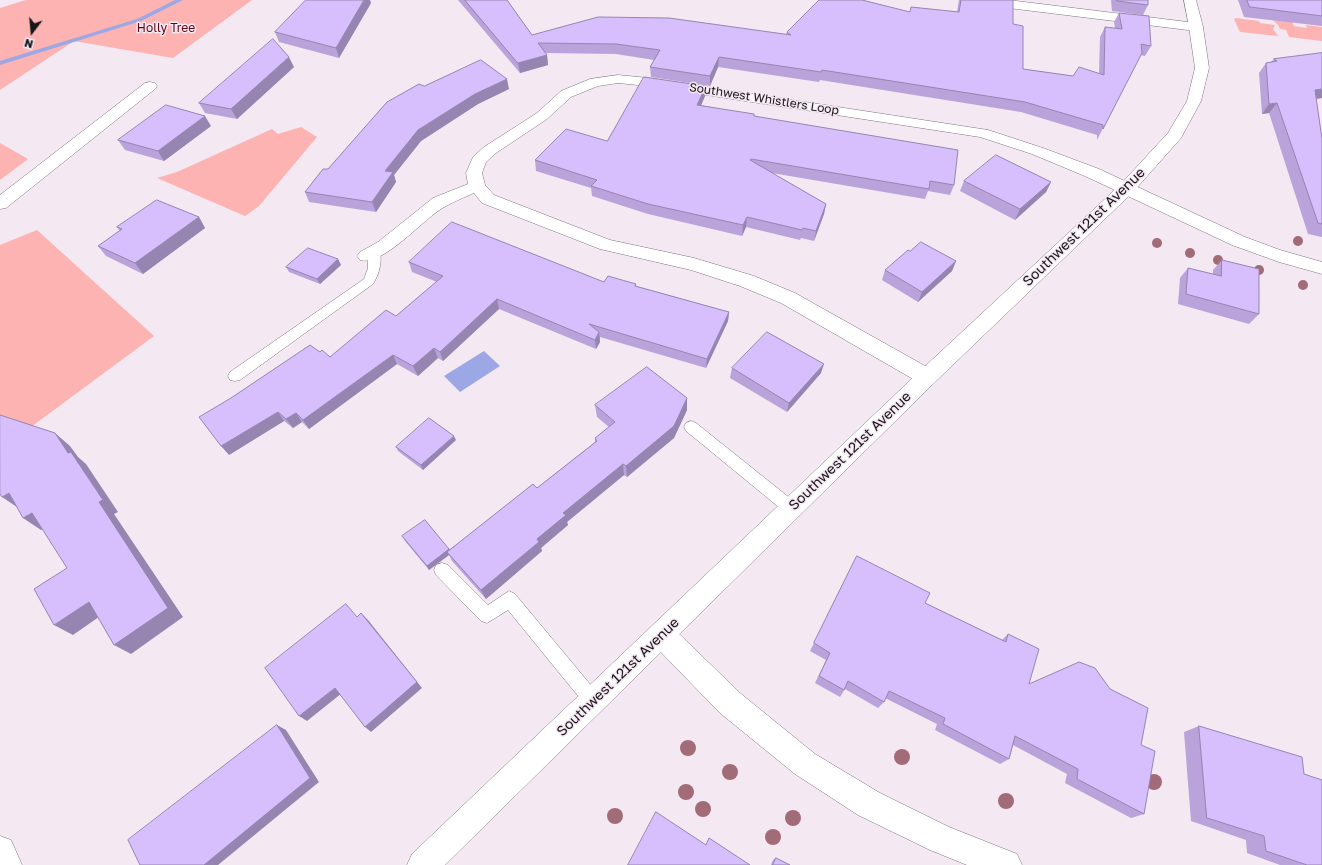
<!DOCTYPE html>
<html>
<head>
<meta charset="utf-8">
<style>
  body { margin:0 }
  #map { position:relative; width:1322px; height:865px; overflow:hidden; background:#f4e8f3; font-family:"Golos Text",sans-serif }
  canvas { display:block }
  .north { position:absolute; left:12px; top:12px; width:40px; height:40px; -webkit-text-stroke:3px #f4e8f3; paint-order:stroke; rotate:196deg; font-size:11px; font-weight:700; line-height:16px; text-align:center; color:#191519 }
  .north::after { content:''; display:block; margin:auto; width:14px; height:18px; background:#191519; clip-path:polygon(50% 0,100% 100%,50% 72%,0 100%) }
</style>
</head>
<body>
<div id="map">
<canvas width="1322" height="865"></canvas>
<div class="north">N</div>
</div>
<script>
const ctx = document.querySelector('canvas').getContext('2d');
ctx.lineJoin = 'round';
function paint(path, color) { ctx.fillStyle = color; ctx.fill(path, 'evenodd'); }
function trace(path, color, width, dash) { ctx.strokeStyle = color; ctx.lineWidth = width; ctx.lineCap = dash ? 'butt' : 'round'; ctx.setLineDash(dash || []); ctx.stroke(path); }
function drawText(font, color, halo, rows, align = 'center') {
  ctx.font = font + ' "Golos Text",sans-serif'; ctx.lineWidth = 3; ctx.setLineDash([]); ctx.textBaseline = 'middle'; ctx.strokeStyle = halo; ctx.fillStyle = color; for (const [text, x, y, turn = 0] of rows) {
    ctx.save(); ctx.translate(x, y); ctx.rotate((+turn || 0) * Math.PI / 180); ctx.textAlign = isNaN(turn) ? turn : align; if (halo) ctx.strokeText(text, 0, 0); ctx.fillText(text, 0, 0); ctx.restore();
  }
}
const green = new Path2D(`
  M26 0H252L173 58 74 41 0 90V8Z
  M1270 17 1292 22 1294 26 1307 28 1306 25 1322 27V41L1289 37 1286 30 1280 29 1278 25Z
  M1236 18 1259 21 1260 23 1275 25 1273 29 1278 36 1240 32 1234 19Z
  M301 127 317 137 259 206 245 216 157 178 177 172 272 129 278 134Z
  M0 143 28 159 0 180Z
  M37 230 154 336 31 427 0 418V245Z`);
const water = new Path2D(`
  M484 351 500 366 460 392 444 376Z`);
const stream = new Path2D(`
  M175 0H183L141 21 0 65V61L137 19Z`);
const service = new Path2D(`
  M374 247 378 248C384 258 379 275 373 284L240 380 235 381 230 380 228 376 230 372 364 279 368 268V251L370 248Z
  M691 421 696 423 796 503 799 508 796 513 791 515 786 513 686 431 684 427 686 423Z
  M442 563 448 565 488 605 509 591 515 594 599 695 602 701 599 707 593 710 587 707 508 610 487 623 481 621 436 575 434 570 436 565Z`);
const minor = new Path2D(`
  M970 0H1008L1196 23 1201 24 1203 27 1201 30 1196 31 976 4 971 3Z
  M618 75 648 78 988 130 1043 148 1099 169 1245 237 1280 250 1322 262V274L1279 262 1232 245 1087 177 1032 154 980 137 648 86 618 83 598 86 571 97 547 119 496 153 486 162 482 173 485 185 494 195 610 240 694 258 754 276 795 293 934 371 937 377 934 383 927 385 920 383 781 303 740 286 691 270 600 249 482 203 474 193C465 197 455 201 446 206 424 217 384 267 360 260L357 256 360 252 378 242 433 198 468 184 466 173 473 157 484 147 537 113 561 91 590 79Z
  M150 82 155 83 157 86 155 89 6 208 0 209V195L145 83Z
  M662 622 671 626 740 693 815 754 880 793 949 827 1017 854 1022 865H967L930 850 858 815 795 774 720 713 653 644 649 635 653 626Z
  M0 836 11 840 22 865H0Z`);
const secondary = new Path2D(`
  M1184 0H1196L1203 27 1209 68 1201 101 1181 138 1133 192 934 383 445 865H407L412 854 920 371 1121 184 1168 133 1187 101 1195 68 1189 27Z`);
const trees = [
  [1298,241,5],
  [1157,243,5],
  [1190,253,5],
  [1218,260,5],
  [1259,270,5],
  [1303,285,5],
  [688,748,8],
  [902,757,8],
  [730,772,8],
  [1154,782,8],
  [686,792,8],
  [1006,801,8],
  [703,809,8],
  [615,816,8],
  [793,818,8],
  [773,837,8]
];
const wall = new Path2D(`
  M458 0H507L532 35 786 34 787 32 910 12 911 7 957 12 959 0H1013V24L1023 69 1073 76 1099 73 1100 37 1105 27 1115 28 1114 22 1119 13 1151 46 1145 56 1140 55 1097 140V135L1021 112 820 80 819 82 718 67 710 86 651 77 650 67 654 60 616 54 545 53 547 55 548 65 520 73Z
  M1111 0H1148V5L1143 15 1112 11Z
  M1238 0H1322V26L1244 17Z
  M371 3 339 58 279 42 275 32Z
  M1322 53V98L1316 99 1322 139V237L1308 234 1269 113 1262 114 1259 73 1266 63 1271 62 1274 59Z
  M294 67 237 119 205 113 199 103Z
  M424 86 509 89 478 104 421 141 394 175 396 182 376 212 309 202 305 192 328 169Z
  M706 86 705 96 701 105 754 116 954 185 950 195 928 191 925 199 772 173 826 204 824 214 814 241 801 238 800 240 746 227 742 236 648 214 592 196 591 188 536 171 535 160 607 141Z
  M211 126 164 161 125 150 118 140Z
  M964 181 1051 182 1046 192 1015 220 960 191Z
  M199 217 205 228 143 274 106 256 98 246 120 231 117 227Z
  M338 259 341 265 320 284 289 272 286 267Z
  M1222 260 1259 314 1249 324 1178 304 1180 278 1188 268 1213 274V270Z
  M956 261 952 271 918 302 882 280 885 270Z
  M409 262 604 282 636 286 729 312 728 321 706 368 600 337V342L596 349 499 309 443 361 438 358 418 376 397 364 309 429 302 422 293 428 284 421 229 455 320 352 330 357 396 316 437 282 412 272Z
  M732 368 821 373 787 412 730 378Z
  M687 398V410L674 438 627 477 624 475 567 522 568 525 541 548 542 551 486 599 452 561 449 555 429 570 405 541 402 536 450 549 537 488 595 442V438L609 427 597 417 595 405Z
  M456 440 423 470 398 451 396 447Z
  M857 556 925 603 1002 640 1008 634 1029 684 1141 745 1144 814 1131 818 1065 783 1067 774 1013 745 1009 759 1000 764 935 730 937 724 885 698 884 702 878 708 845 689 840 697 815 683 826 660 810 651Z
  M1199 726 1304 774 1322 865H1280L1247 853 1246 840 1191 821 1184 732Z
  M776 858 790 865H771L773 860Z`);
const shadedWall = new Path2D(`
  M364 0H370L371 3 339 58 336 48Z
  M547 55 548 65 520 73 518 63Z
  M289 57 294 67 237 119 231 109Z
  M719 57 718 67 710 86V76Z
  M507 79 509 89 478 104 421 141 394 175 396 182 376 212 372 202 385 171 418 130 475 94Z
  M706 86 705 96 697 115V105Z
  M1322 89V98L1307 100 1315 90Z
  M1277 103 1269 113 1262 114 1269 104Z
  M205 116 211 126 164 161 158 151Z
  M1051 182 1046 192 1015 220 1020 209Z
  M826 204 824 214 814 241 816 231Z
  M199 217 205 228 143 274 135 263Z
  M747 217 746 227 742 236 743 225Z
  M338 259 341 265 320 284 317 279Z
  M956 261 952 271 918 302 922 292Z
  M497 299 499 309 443 361 440 352Z
  M729 312 728 321 706 368 707 359Z
  M599 332 600 342 596 349 595 340Z
  M434 348 438 358 418 376 413 366Z
  M393 355 397 364 309 429 303 420Z
  M824 364 821 373 787 412 789 403Z
  M687 398V410L674 438 627 477 626 466Z
  M278 412 284 421 229 455 221 446Z
  M296 413 302 422 293 428 286 419Z
  M55 433 70 446 78 457 86 464 118 512 114 514 183 617 131 654 114 645 99 502Z
  M454 436 456 440 423 470 421 465Z
  M623 464 624 475 567 522 568 525 541 548 542 551 486 599 481 590 537 539 563 513Z
  M9 493 20 509 2 497Z
  M32 513 50 524 41 530 23 518Z
  M449 549 451 553 447 552 449 555 429 570 427 566Z
  M89 602 106 612 73 635 54 625Z
  M361 613 368 620 422 688 371 732 365 727Z
  M335 688 342 693 307 721 299 716Z
  M277 725 286 730 319 782 218 865H204Z`);
const building = new Path2D(`
  M306 0H364L336 48 275 32Z
  M465 0H507L532 35 598 17 669 18 791 35 787 32 819 0H862L910 12 911 7 959 12 961 0H1013V24L1023 26V69L1073 76 1079 67 1104 75 1105 27 1122 29 1119 13 1149 16 1151 46 1141 44 1142 53 1103 129V125L1025 102 822 70 821 72 719 57 710 76 650 67 660 50 616 44 538 43 547 55 518 63Z
  M1117 0H1148V5L1117 1Z
  M1247 0H1322V16L1250 7Z
  M273 39 289 57 231 109 199 103Z
  M1322 53V89L1315 90 1322 139V224L1318 223 1277 103 1269 104 1266 63 1277 61 1274 59Z
  M481 60 507 79 475 94 418 130 385 171 393 172 372 202 305 192 323 169H328L387 102 419 84 424 86Z
  M644 77 706 86 697 105 754 114V116L958 150 954 185 930 181 929 189 751 159 750 160 826 204 816 231 803 228 802 230 747 217 743 225 648 204 591 186 597 180 535 160 566 129 607 141Z
  M166 105 205 116 158 151 118 140Z
  M996 155 1051 182 1020 209 964 181Z
  M157 200 199 217 135 263 98 246 122 229 117 227Z
  M452 222 604 282 608 276 636 284 635 286 729 312 707 359 589 324 599 332 595 340 497 299 440 352 434 348 413 366 393 355 303 420 296 413 286 419 278 412 221 446 199 417 231 398 310 345 320 352 322 350 330 357 386 310 396 316 443 276 409 262Z
  M921 242 956 261 922 292 885 270 908 250 910 251Z
  M308 248 338 259 317 279 286 267Z
  M1222 260 1259 269V314L1186 294 1188 268 1221 276Z
  M767 332 824 364 789 403 732 368Z
  M647 367 687 398 674 426 626 466 623 464 563 513 566 515 537 539 539 542 481 590 447 552 533 484 537 488 597 441 595 438 615 422 595 405Z
  M0 415 55 433 68 453 71 452 103 500 99 502 168 608 114 645 89 602 54 625 34 589 67 568 32 513 23 518 9 493 2 497 0 494Z
  M429 418 454 436 421 465 396 447Z
  M425 520 449 549 427 566 402 536Z
  M857 556 930 593 925 603 1006 642 1008 634 1039 649 1029 684 1079 662 1095 668 1110 689 1148 708 1141 745 1155 751 1144 814 1077 779 1078 769 1015 736 1009 759 943 724 945 718 889 691 884 702 848 681 844 690 819 676 830 653 814 643Z
  M346 604 357 617 361 613 417 682 365 727 335 688 299 716 265 668Z
  M277 725 310 778 204 865H140L128 840Z
  M1199 726 1302 757 1304 774 1322 780V865H1307L1266 851 1264 836 1207 818Z
  M656 812 706 845 709 838 750 865H628Z
  M776 858 790 865H773Z`);
const farParknames = [
  ["Holly Tree",166,28]
];
const farStreetnames = [
  ["Southwest Whistlers Loop",764,99,9]
];
const streetNames = [
  ["Southwest 121st Avenue",1084,227,-44],
  ["Southwest 121st Avenue",850,451,-44],
  ["Southwest 121st Avenue",618,677,-44]
];
paint(green, '#fcb3b1');
paint(water, '#9ca7e5');
paint(stream, '#9ca7e5');
trace(service, '#7f747e', 1);
trace(minor, '#7f747e', 1);
trace(secondary, '#7f747e', 1);
paint(service, '#fff');
paint(minor, '#fff');
paint(secondary, '#fff');
ctx.fillStyle = '#a26b78';
for (const [x, y, r] of trees) { ctx.beginPath(); ctx.arc(x, y, r, 0, 2 * Math.PI); ctx.fill(); }
paint(wall, '#b9a3da');
paint(shadedWall, '#9685b1');
paint(building, '#d7befd');
trace(building, '#9685b1', 1);
drawText('12px', '#5f0414', '#f4e8f3', farParknames);
drawText('12px', '#191519', '#f4e8f3', farStreetnames);
drawText('14px', '#191519', '#f4e8f3', streetNames);
</script>
</body>
</html>
